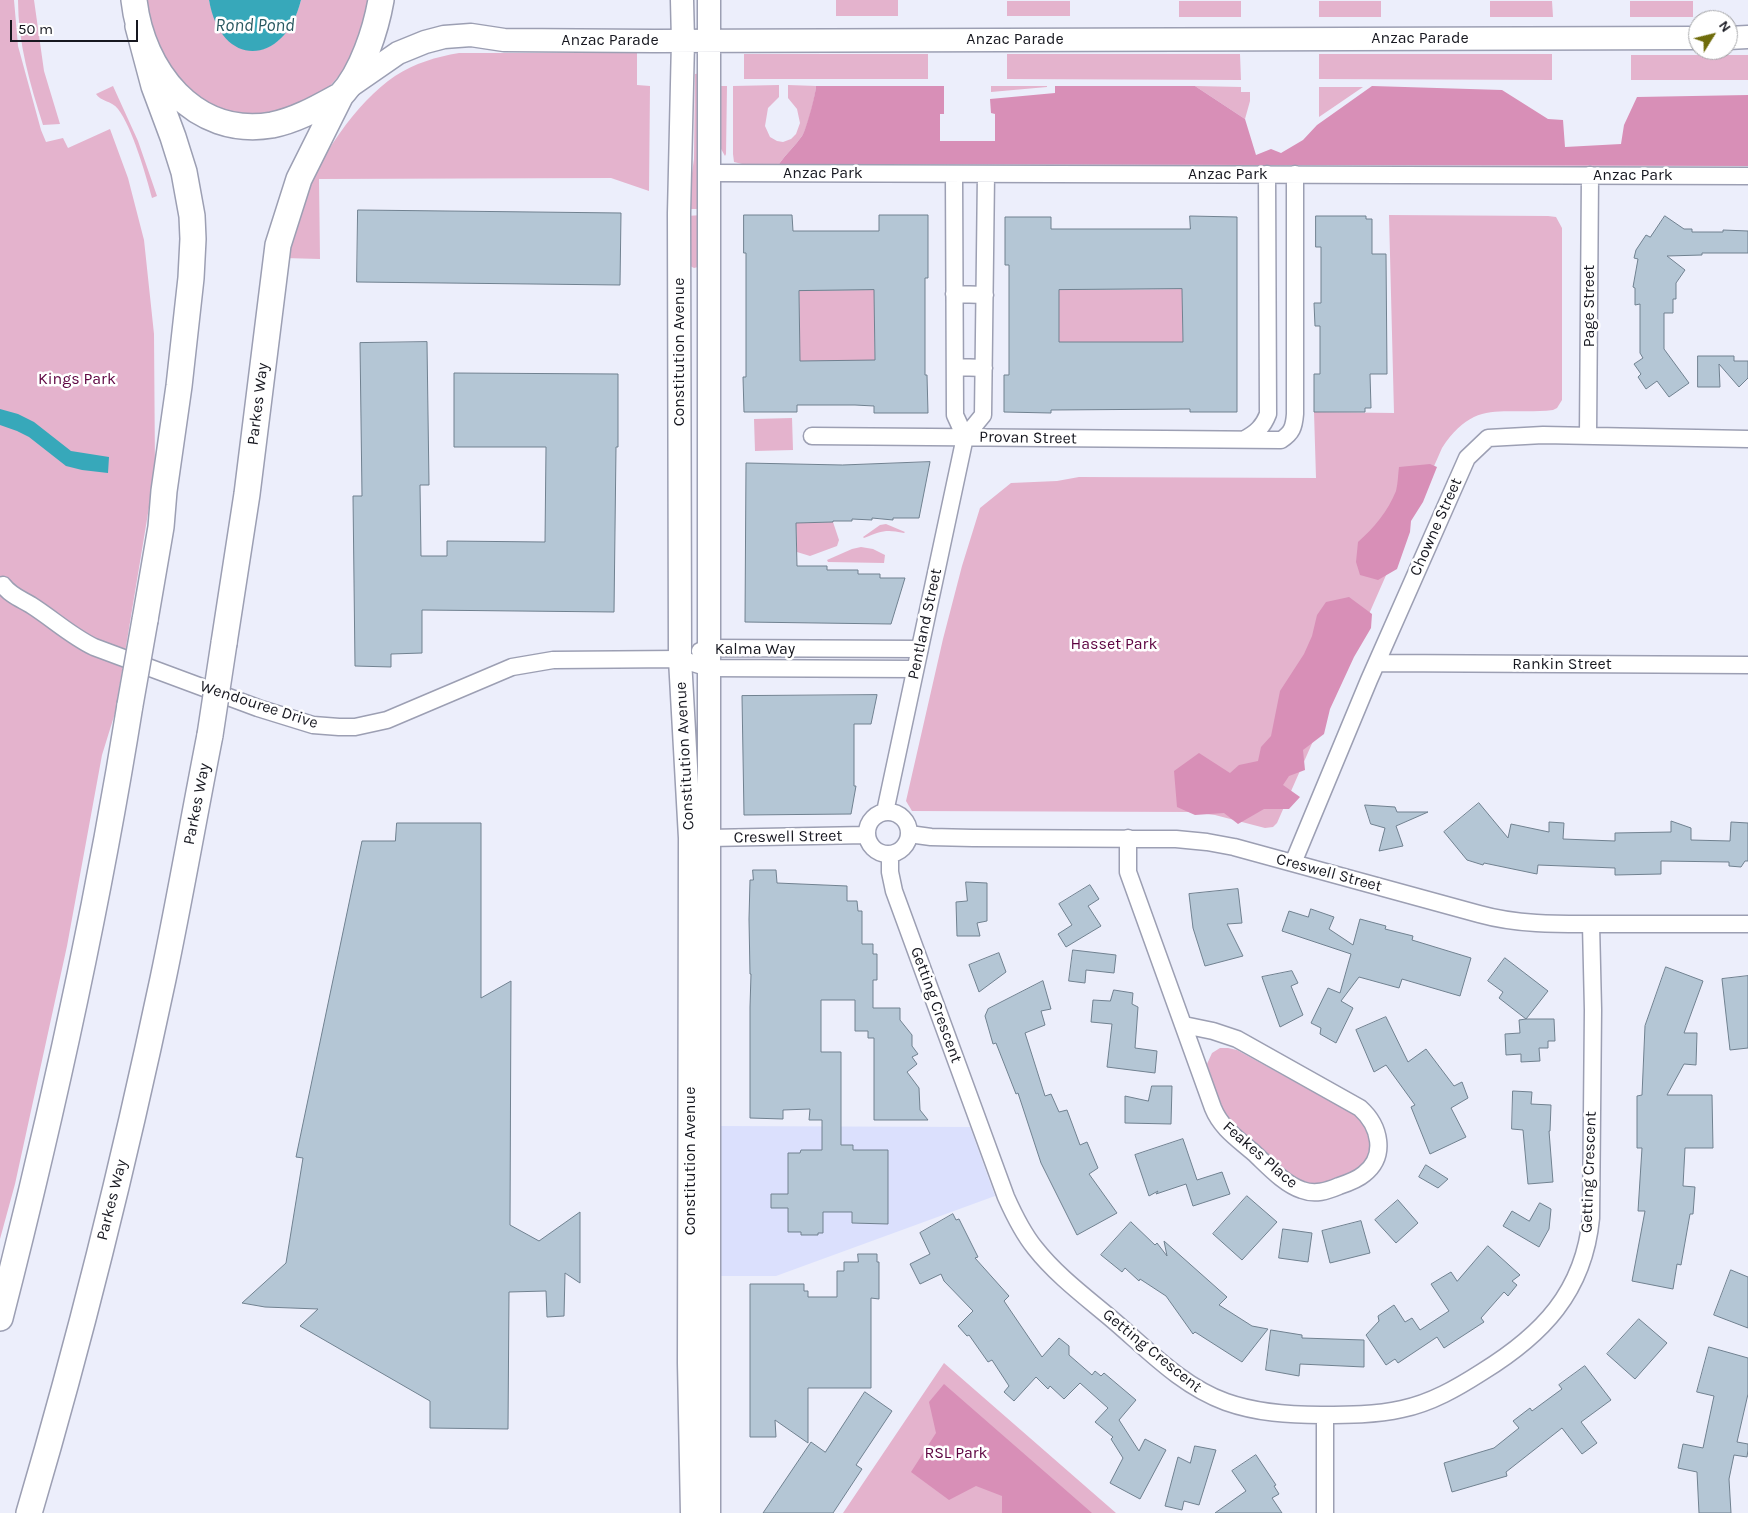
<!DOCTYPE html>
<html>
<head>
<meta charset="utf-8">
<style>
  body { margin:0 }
  #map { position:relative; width:1748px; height:1513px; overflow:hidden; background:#eceefb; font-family:Karla,sans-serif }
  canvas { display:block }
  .north { position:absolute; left:1688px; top:10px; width:50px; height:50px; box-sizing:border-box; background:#fff; border:1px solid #a2a3a6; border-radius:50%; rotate:54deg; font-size:14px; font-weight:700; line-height:20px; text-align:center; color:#171820 }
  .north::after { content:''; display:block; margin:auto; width:18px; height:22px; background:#6f6c0b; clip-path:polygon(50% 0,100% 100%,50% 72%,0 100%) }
  .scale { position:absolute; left:10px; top:20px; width:128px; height:22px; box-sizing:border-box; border:2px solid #171820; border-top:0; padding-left:6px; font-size:15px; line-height:18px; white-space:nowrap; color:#171820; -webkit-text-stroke:4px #fff; paint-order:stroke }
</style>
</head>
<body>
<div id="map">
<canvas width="1748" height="1513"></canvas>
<div class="north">N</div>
<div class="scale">50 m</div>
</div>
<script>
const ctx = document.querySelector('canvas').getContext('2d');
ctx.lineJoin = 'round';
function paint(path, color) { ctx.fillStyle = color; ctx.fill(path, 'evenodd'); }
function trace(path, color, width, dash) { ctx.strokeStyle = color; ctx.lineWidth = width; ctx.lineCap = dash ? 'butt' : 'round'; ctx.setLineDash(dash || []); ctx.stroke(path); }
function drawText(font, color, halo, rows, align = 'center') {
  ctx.font = font + ' Karla,sans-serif'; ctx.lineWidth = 5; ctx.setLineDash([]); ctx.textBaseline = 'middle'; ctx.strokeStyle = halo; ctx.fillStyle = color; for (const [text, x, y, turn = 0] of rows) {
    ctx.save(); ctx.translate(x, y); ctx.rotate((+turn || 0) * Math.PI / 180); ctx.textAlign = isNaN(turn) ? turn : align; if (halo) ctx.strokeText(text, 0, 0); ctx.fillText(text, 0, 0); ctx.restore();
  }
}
const built = new Path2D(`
  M718 1126 970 1127 995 1196 776 1276H718Z`);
const green = new Path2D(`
  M0 0H14L18 46 41 130 46 142 63 138 68 148 110 129 128 178 144 240 154 334 155 471 115 713 102 755 67 946 15 1184 0 1239Z
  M18 0H34L44 71 60 124 43 125C30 84 18 43 18 0Z
  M140 0H209C224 68 284 66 301 0H371L362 37 344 70 329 87 283 116 221 114 172 80Z
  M836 0H898V16H836Z
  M1007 1H1070V16H1007Z
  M1179 1H1241V17H1179Z
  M1319 1H1381V17H1319Z
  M1490 1H1552L1553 17H1490Z
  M1630 1H1693V17H1630Z
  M459 53H637V85L650 86 649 191 611 178 319 179 320 259 284 258C290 240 293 221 301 203 318 160 356 102 395 76 415 63 436 57 459 53Z
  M744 54H928V79H744Z
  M1007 54H1240L1241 80 1007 79Z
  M1319 54H1552V80L1319 79Z
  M1631 55H1748V80H1631Z
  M702 73V209H687L694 159 695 74Z
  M779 85V97L768 108 765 126 770 137 777 141 783 142 791 139 796 134 800 123 797 109 788 98V85L816 86C816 94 807 130 802 136 795 146 786 154 779 164H742L734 162 733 154V86Z
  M113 86 138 141 157 196 152 198C146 175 132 127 118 109 112 101 100 101 96 94Z
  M718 86H727L726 154 725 156 720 147Z
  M991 86H1047V87L991 92Z
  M1195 86 1241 87V92H1250V101L1245 119Z
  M1319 87H1363L1319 117Z
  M702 215 698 267 694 268 690 266 687 216Z
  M1389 215 1548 216 1556 217 1562 228V400L1557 408 1553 410C1503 416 1475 397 1442 448L1277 823 1273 827 1265 828 1215 815 1189 812 912 811 906 801 943 639 962 566 980 508 1011 483 1057 481 1079 477 1316 478 1314 412 1394 413Z
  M822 231H850L851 271 874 284 875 370 815 389V361H800L799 283 823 272Z
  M1058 285 1069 290 1182 289 1183 342H1071L1059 356Z
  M792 418 793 450 755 451 754 419Z
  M833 522 839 540 837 546 810 556 797 552 796 523Z
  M886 524 905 532 904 533C886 529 881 531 864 538L863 537 880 525Z
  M861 547 873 549 885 555 884 563 828 562 827 560 852 549Z
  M1220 1048H1228L1237 1050 1357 1116C1371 1129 1375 1155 1359 1168 1352 1174 1342 1176 1334 1179 1325 1181 1317 1185 1308 1184 1303 1183 1298 1180 1294 1177L1227 1119 1222 1109 1207 1064 1212 1053Z
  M944 1363 1116 1513H843Z`);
const forest = new Path2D(`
  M816 86H944V114H940V141H995V114L991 113 990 99 1055 93V86H1195L1245 119 1256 155 1271 149 1281 153 1303 140 1317 125 1372 86 1502 90 1548 119 1563 120 1565 147 1621 144 1624 125 1637 97 1748 95V166L779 164C786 154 795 146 802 136 806 131 816 93 816 86Z
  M1430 464 1437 467 1423 502 1411 521 1410 532 1397 569 1378 580 1360 575 1356 562 1358 542C1374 528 1388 511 1396 491 1398 483 1398 474 1399 467Z
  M1349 597 1372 614 1371 628 1354 657 1330 709 1324 734 1303 750 1305 770 1289 776 1283 785 1300 797 1289 809H1264L1238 824 1224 813 1195 815 1177 807 1174 771 1199 753 1230 773 1239 765 1258 761 1261 747 1271 736 1280 691 1304 654 1312 636 1317 615 1326 602Z
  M944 1384 1092 1513H1002V1496L976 1486 949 1500 911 1472 936 1433 929 1402Z`);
const water = new Path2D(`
  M209 0H301C285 66 221 70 209 0Z
  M0 409 18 414 34 422 71 451 109 457 108 473 82 470 66 466 29 437 17 431 0 425Z`);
const building = new Path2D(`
  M358 210 621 213 620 285 357 282Z
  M744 215H792L793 231H879V215H928V278H925V375H927L928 413H874V406L855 405H797V412H744L743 377H746V253H744ZM874 290 875 360 800 361 799 291Z
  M1190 216 1237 217V412H1190V409L1051 410V413L1004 412V375H1009V265H1005V217H1051V229H1190ZM1182 289 1183 342H1059V290Z
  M1316 216H1366V219H1372V254H1386L1387 374H1370L1371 408H1365V412H1314V374H1320V326H1315L1314 303H1321V247H1316Z
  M1665 216 1684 229H1692V232H1723V230L1748 231V253H1702V255L1667 256 1685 270 1676 283V299H1673V313H1664V349L1689 383 1669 397 1657 381 1646 389 1638 377 1641 374 1634 364 1643 358 1640 353V304L1635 305V288L1633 287 1638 259 1634 258 1636 250 1646 235 1650 237Z
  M427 342 429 485H420L421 556H447V541L545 542 546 447H454V373L618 374V447H616L614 612 422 610V653L391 654V667L355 666 353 496H362L360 343Z
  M1698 356H1734V361H1748V378L1739 387 1719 364 1720 387H1698Z
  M930 462 919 518H893V520L872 518V520L852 519V521H833V522L796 523 797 566H827V570H858V574H880V578H905L891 624 745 622 746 463 842 465Z
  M877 695 871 724H854V786H856L851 814 744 815 742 696Z
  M1479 803 1508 838 1511 824 1549 832V822L1564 823 1563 839 1615 841V833L1671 832V821L1691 828V840L1730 841 1731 822 1748 823V861H1745L1741 867 1729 866V862L1661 861V874L1615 875V868L1538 865 1537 874 1484 863 1483 865 1467 860 1444 832Z
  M1365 805 1395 807 1397 812H1428L1396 826 1403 846 1379 851 1385 828 1371 824Z
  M397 823H481V998L511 981 510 1225 539 1241 580 1212V1283L565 1273 564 1316 547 1317 546 1291 509 1292 508 1429 430 1428V1401L300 1326 318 1309 265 1307 242 1303 286 1263 303 1158 296 1157 362 841H395Z
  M753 870H776L777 883 847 886V901H857L858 911H862V944H873V954H877V980H873V1008H900V1020L912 1035V1046L918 1054 912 1057 917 1064 907 1072 919 1088 920 1110 928 1120H874V1038H868V1031H855V1000H821V1052H841V1145H853V1150H888V1224L852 1223V1212H823V1233H818V1235H801V1232H788V1208H771V1194H788V1153H800L801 1150H822V1120H809L810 1109 783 1110V1119L750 1118V1007L751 974H750L749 919 750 880H753Z
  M966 882 987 883V921L977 923 980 936H957L956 902 967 901Z
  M1090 885 1099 899 1088 906 1101 926 1066 947 1058 934 1072 925 1059 904Z
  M1238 889 1242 923 1227 924 1243 956 1205 966 1193 928 1189 894Z
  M1311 909 1334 917 1329 929 1353 945 1360 919 1386 926 1385 929 1413 936 1412 940 1471 958 1460 996 1402 979 1399 988 1359 977 1341 1001 1353 1008 1336 1043 1320 1034 1321 1028 1311 1023 1328 988 1340 993 1351 954 1282 931 1289 911 1308 917Z
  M1073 950 1116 955 1114 973 1086 970 1085 983 1069 981Z
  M999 953 1006 972 979 992 969 965Z
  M1505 958 1548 991 1526 1019H1554L1555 1041H1548V1048H1539L1540 1061 1521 1062V1054L1506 1055 1505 1034 1520 1033 1519 1020 1526 1019 1499 998 1503 992 1488 981Z
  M1666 967 1703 981 1684 1033H1697L1696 1065 1684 1064 1667 1095H1712L1713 1148H1685L1683 1186 1695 1187 1693 1214H1690L1681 1265 1677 1264 1673 1289 1632 1281 1645 1211H1638L1642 1148H1637V1096L1642 1095 1645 1026Z
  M1292 971 1298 983 1291 986 1303 1015 1280 1027 1262 977Z
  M1748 976V1048L1730 1050 1722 979Z
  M1043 981 1051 1009 1041 1011 1045 1025 1025 1033 1045 1096 1051 1094 1059 1112 1067 1110 1080 1145 1087 1142 1098 1168 1089 1174 1117 1213 1077 1235 1041 1163 1018 1093 1016 1094 996 1043 993 1044 985 1016 988 1009Z
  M1114 990 1133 993 1132 1004 1138 1007 1135 1048 1157 1051 1155 1073 1107 1067 1112 1024 1091 1022 1093 1000 1110 1001Z
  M1386 1017 1408 1062 1426 1049 1454 1086 1462 1082 1468 1098 1451 1108 1466 1137 1430 1154 1411 1107 1415 1105 1386 1065 1374 1072 1356 1030Z
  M1152 1086H1172L1171 1124 1125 1123V1096L1148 1101Z
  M1513 1091 1532 1092 1531 1104 1551 1105 1550 1131H1549L1553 1182 1528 1184 1523 1130 1512 1129Z
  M1183 1139 1197 1180 1222 1172 1230 1194 1193 1206 1186 1184 1156 1194 1158 1191 1149 1196 1135 1155Z
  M1426 1165 1448 1179 1438 1188 1419 1177Z
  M1247 1196 1277 1222 1242 1260 1213 1234Z
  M1398 1200 1418 1223 1396 1243 1375 1220Z
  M1540 1203 1551 1209 1549 1229 1539 1247 1503 1226 1512 1211 1529 1221Z
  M953 1214 956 1220 959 1219 978 1257 975 1258 1009 1296 1004 1301 1042 1357 1059 1338 1069 1346V1355L1092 1375 1095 1371 1101 1376 1104 1373 1136 1400 1119 1420 1139 1451 1145 1439 1166 1450 1140 1499 1110 1483 1123 1458 1111 1439 1113 1437 1095 1422 1108 1408 1080 1383 1064 1399 1050 1386 1048 1389 1036 1377 1014 1401 1004 1392 1009 1386 992 1360 988 1362 969 1335 967 1336 958 1326 973 1311 944 1281 941 1274 920 1284 910 1264 930 1254 920 1233Z
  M1361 1221 1370 1253 1330 1263 1322 1231Z
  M1131 1222 1155 1245 1157 1243 1167 1256 1164 1241 1227 1297 1219 1305 1252 1326 1268 1329 1242 1362 1195 1332 1193 1334 1166 1296 1140 1279 1139 1281 1125 1268 1122 1272 1101 1255Z
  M1283 1229 1312 1233 1308 1262 1279 1258Z
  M1488 1246 1520 1275 1512 1281 1517 1285 1508 1296 1504 1292 1481 1318 1484 1322 1444 1348 1437 1337 1398 1363 1395 1359 1386 1365 1366 1335 1379 1321 1378 1316 1394 1305 1405 1322 1412 1318 1420 1330 1449 1311 1431 1284 1451 1272 1457 1281Z
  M858 1254H877V1262H879V1299L871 1298V1388H808V1443L775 1420 776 1437H750V1284H804V1291H808V1297H837V1271H844V1262H858Z
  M1731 1270 1748 1277V1328L1714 1315Z
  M1639 1319 1667 1343 1635 1379 1607 1354Z
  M1271 1330 1302 1335V1338L1364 1340V1367L1300 1364 1299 1376 1266 1370Z
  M1709 1347 1748 1358V1394L1737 1442 1748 1444V1450L1747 1457 1734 1455 1729 1479 1731 1513H1699L1697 1472 1678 1468 1683 1444 1703 1448 1714 1396 1697 1392Z
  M1585 1366 1611 1400 1581 1422 1597 1443 1582 1454 1562 1428 1506 1472 1507 1476 1452 1492 1444 1463 1494 1448 1519 1428 1513 1421 1530 1408 1532 1411 1562 1389 1559 1385Z
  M865 1392 892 1411 856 1465 862 1469 833 1513H763L811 1442 825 1452Z
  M1195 1446 1216 1450 1199 1505 1184 1501 1182 1510 1165 1506 1178 1457 1190 1463Z
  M1256 1455 1276 1485 1274 1486 1279 1494 1272 1498 1282 1513H1215L1246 1491 1232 1471Z`);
const street = new Path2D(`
  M709 173 1748 176
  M954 174 955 415 965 437
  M954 294 985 295
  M955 367 984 368
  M812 436 1281 440C1292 433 1294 427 1295 414V174
  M1588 436 1590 175
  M1245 439C1256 433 1263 427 1268 414L1267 174
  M3 585C10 595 21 599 31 605 53 619 71 636 94 647L258 708 313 725 339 727H355L387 720 512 667 553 660 680 659 709 668 915 669
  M700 651 709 648 920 649
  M1377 663 1748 665
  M867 833a21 21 0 1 1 42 0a21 21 0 1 1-42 0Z
  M885 812 965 437 983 415 986 174
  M909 834 931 837 973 838 1176 839 1207 842 1234 847 1479 914C1522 926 1567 924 1611 924 1657 924 1702 924 1748 924
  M709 838 866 835
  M1128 838V872L1213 1108C1221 1128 1238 1139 1254 1153 1268 1166 1284 1184 1302 1190 1315 1195 1327 1191 1339 1186 1348 1183 1357 1180 1364 1174 1387 1156 1380 1126 1360 1108L1237 1039 1213 1031 1184 1025
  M890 854V872L894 891 1006 1197C1014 1215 1022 1232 1035 1248 1057 1276 1087 1298 1114 1321 1149 1351 1182 1386 1226 1402 1257 1413 1289 1415 1321 1415 1348 1415 1375 1415 1402 1409 1431 1403 1457 1388 1482 1372 1542 1335 1584 1292 1591 1218L1593 1010 1591 924
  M1293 863 1369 680 1467 458 1488 438 1543 435 1748 439
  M1325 1415V1513`);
const secondary = new Path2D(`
  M682 0 683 41 679 213 680 659 690 838 689 1363 692 1513
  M1728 38 1748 37
  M346 89 398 53 425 42 444 37 471 35 504 40 654 41 1698 38
  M709 1513V0`);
const primary = new Path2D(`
  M134 0C142 71 194 138 272 125 297 120 319 107 341 95 362 73 376 29 381 0
  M138 26 154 86 173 137 184 172 192 216 193 239 191 278 179 386 164 491 161 527 145 620
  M224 643 247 494 278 245 299 179 341 95
  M0 1318C52 1115 97 911 130 705
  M29 1513C81 1337 125 1158 163 979 180 898 194 816 210 735`);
const primaryBridge = new Path2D(`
  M130 705 145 620
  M210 735 224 643`);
const streetNames = [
  ["Anzac Parade",1420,38],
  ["Anzac Parade",1015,39],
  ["Anzac Parade",610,40],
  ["Anzac Park",823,173],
  ["Anzac Park",1228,174],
  ["Anzac Park",1633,175],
  ["Page Street",1589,306,-90],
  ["Constitution Avenue",679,352,-90],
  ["Parkes Way",258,404,-83],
  ["Provan Street",1028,438,1],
  ["Chowne Street",1436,527,-66],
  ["Pentland Street",925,624,-78],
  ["Kalma Way",755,649],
  ["Rankin Street",1562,664],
  ["Wendouree Drive",259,705,18],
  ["Constitution Avenue",685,756,-93],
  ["Parkes Way",197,804,-79],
  ["Creswell Street",788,837,-1],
  ["Creswell Street",1329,873,15],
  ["Getting Crescent",936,1005,70],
  ["Feakes Place",1260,1155,41],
  ["Constitution Avenue",690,1161,-90],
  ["Getting Crescent",1589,1172,-88],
  ["Parkes Way",112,1200,-76],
  ["Getting Crescent",1152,1351,39]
];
const parkNames = [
  ["Kings Park",77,379],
  ["Hasset Park",1114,644],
  ["RSL Park",956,1453]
];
const waterNames = [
  ["Rond Pond",255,26]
];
paint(built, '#dbe0fd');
paint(green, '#e4b3cd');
paint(forest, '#d88fb7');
paint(water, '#37a8ba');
paint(building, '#b4c6d5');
trace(building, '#708190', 1);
trace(street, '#9c9fb3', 19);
trace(secondary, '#9c9fb3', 25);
trace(primary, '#9c9fb3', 28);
trace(street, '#fff', 16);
trace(secondary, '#fff', 22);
trace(primary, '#fff', 25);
trace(primaryBridge, '#9c9fb3', 28, []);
trace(primaryBridge, '#fff', 25);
drawText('16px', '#171820', '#fff', streetNames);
drawText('16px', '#5d0441', '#fff', parkNames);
drawText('italic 18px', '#295860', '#fff', waterNames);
</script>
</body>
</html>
